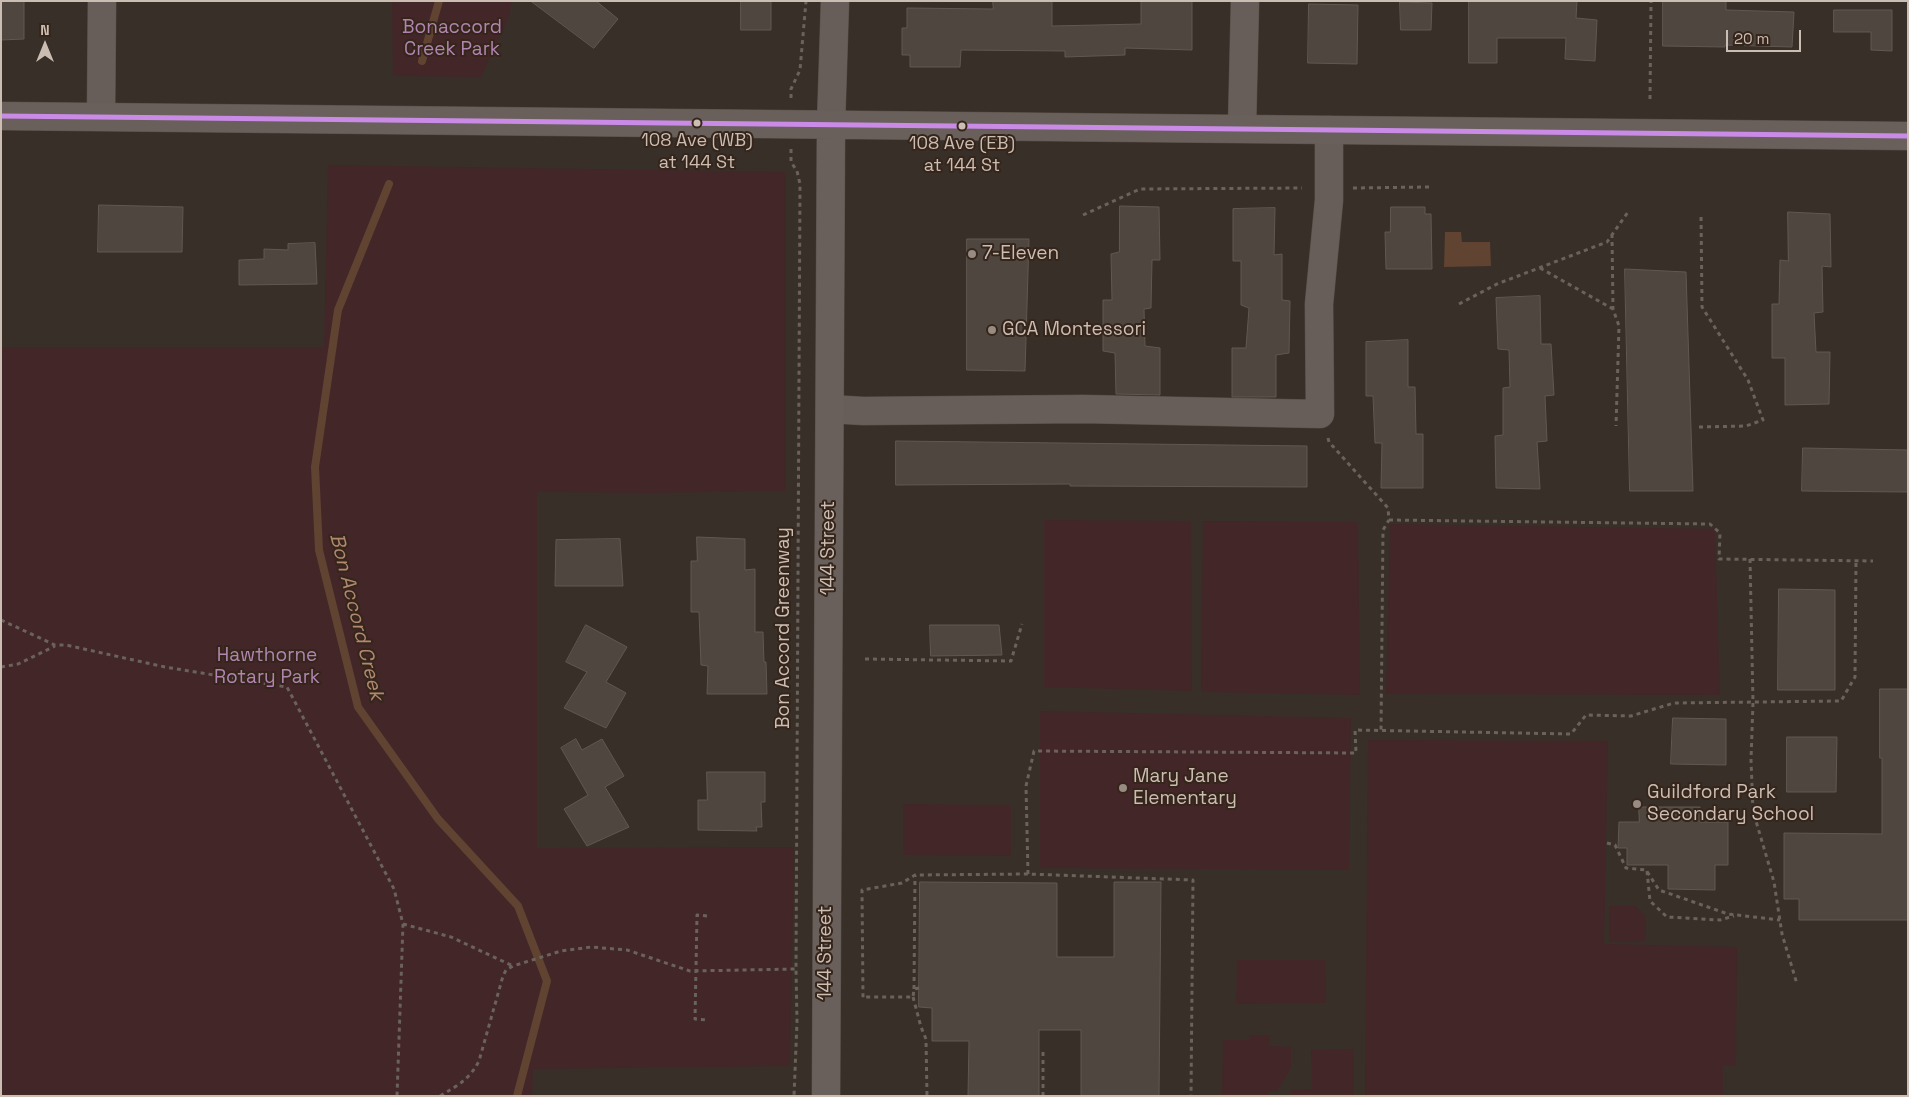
<!DOCTYPE html>
<html>
<head>
<meta charset="utf-8">
<style>
  body { margin:0 }
  #map { position:relative; width:1909px; height:1097px; overflow:hidden; background:#392f29; font-family:"Space Grotesk",sans-serif }
  canvas { display:block }
  .frame { position:absolute; inset:0; border:2px solid #cbbdb2; pointer-events:none }
  .north { position:absolute; left:20px; top:20px; width:50px; height:50px; -webkit-text-stroke:4px #35251b; paint-order:stroke; rotate:0deg; font-size:14px; font-weight:700; line-height:20px; text-align:center; color:#cbbdb2 }
  .north::after { content:''; display:block; margin:auto; width:18px; height:22px; background:#cbbdb2; clip-path:polygon(50% 0,100% 100%,50% 72%,0 100%) }
  .scale { position:absolute; left:1726px; top:30px; width:75px; height:22px; box-sizing:border-box; border:2px solid #cbbdb2; border-top:0; padding-left:6px; font-size:15px; line-height:18px; white-space:nowrap; color:#cbbdb2; -webkit-text-stroke:4px #35251b; paint-order:stroke }
</style>
</head>
<body>
<div id="map">
<canvas width="1909" height="1097"></canvas>
<div class="frame"></div>
<div class="north">N</div>
<div class="scale">20 m</div>
</div>
<script>
const ctx = document.querySelector('canvas').getContext('2d');
ctx.lineJoin = 'round';
function paint(path, color) { ctx.fillStyle = color; ctx.fill(path, 'evenodd'); }
function trace(path, color, width, dash) { ctx.strokeStyle = color; ctx.lineWidth = width; ctx.lineCap = dash ? 'butt' : 'round'; ctx.setLineDash(dash || []); ctx.stroke(path); }
function drawText(font, color, halo, rows, align = 'center') {
  ctx.font = font + ' "Space Grotesk",sans-serif'; ctx.lineWidth = 4; ctx.setLineDash([]); ctx.textBaseline = 'middle'; ctx.strokeStyle = halo; ctx.fillStyle = color; for (const [text, x, y, turn = 0] of rows) {
    ctx.save(); ctx.translate(x, y); ctx.rotate((+turn || 0) * Math.PI / 180); ctx.textAlign = isNaN(turn) ? turn : align; if (halo) ctx.strokeText(text, 0, 0); ctx.fillText(text, 0, 0); ctx.restore();
  }
}
const green = new Path2D(`
  M392 1H512L508 20 481 77 393 76Z
  M328 165 786 172V491L651 493 537 492V848L792 847 794 849 790 1066 533 1069 532 1096H1V347H324Z
  M1044 520 1191 521 1192 691 1044 687Z
  M1203 521 1358 522 1360 695 1201 692Z
  M1390 524 1715 529 1720 695 1386 694Z
  M1040 711 1351 718 1349 870 1040 868Z
  M1368 740 1608 741 1604 944 1737 947 1736 1066H1723V1096H1365Z
  M903 804 1011 805V856L903 855Z
  M1609 906H1636L1646 917V941L1609 942Z
  M1237 960H1325L1326 1003 1236 1004Z
  M1249 1035H1270V1046L1291 1047V1067L1277 1092H1268L1267 1096H1222L1223 1040H1249Z
  M1354 1049V1096H1291V1090L1312 1089 1311 1050Z`);
const water = new Path2D(`
  M1445 232H1461L1462 242H1490L1491 266 1444 267Z`);
const stream = new Path2D(`
  M422 61 439 1
  M389 184 338 310 315 467 319 550 358 707 438 819 518 906 547 981 517 1096`);
const building = new Path2D(`
  M1 1H24V39L1 40Z
  M531 1H596L618 19 594 48Z
  M741 1H771V30H741Z
  M993 1H1052V26L1141 24V1H1192V50L1125 48V55L1065 57V51L961 50 960 67H910V55H902V28H907V8L993 9Z
  M1469 1H1577L1576 18 1597 20 1595 61 1565 59 1566 38H1497V63H1469Z
  M1663 1H1726V10L1794 12 1792 47 1725 45V47L1663 46Z
  M1400 2 1432 3 1431 30H1401Z
  M1309 4 1358 5 1357 64 1308 63Z
  M1834 10H1892V51L1871 50V32H1834Z
  M99 205 183 207 182 252H98Z
  M1120 206 1159 207 1160 260H1152L1151 308 1144 309 1145 346 1160 348V395L1116 394 1115 353 1103 351V300H1112L1111 254 1119 252Z
  M1391 207H1425V214H1431L1432 269H1386L1385 232H1390Z
  M1275 208 1274 255 1282 254V300L1290 301 1289 353 1276 355V397H1232V348H1246L1249 308 1241 305V261H1233V209Z
  M1788 212 1830 214 1831 267 1822 266 1823 312 1814 313 1816 352H1830L1829 404 1785 405V358H1772V304H1779L1780 260 1788 261Z
  M967 239H1029L1025 371 967 370Z
  M315 243 317 284 239 285V260L264 259V249L288 250V244Z
  M1625 269 1686 272 1693 491H1630Z
  M1540 296 1541 344H1551L1554 395 1545 396 1547 441 1537 442 1540 489 1496 488 1495 436 1503 435V388L1510 387 1509 350 1498 349 1496 298Z
  M1408 340V387H1415L1416 434H1423V488H1381L1382 443H1375L1373 396H1366V342Z
  M896 441 1307 446V487L1070 486V484L896 485Z
  M1803 448 1908 450V492L1802 491Z
  M697 537 745 539V570L755 569V632H763L764 662H766L767 694H707L708 666 701 665 699 612H691V561H697Z
  M620 539 623 586H555L556 540Z
  M1779 589 1835 590V690H1778Z
  M586 625 627 647 606 682 626 693 606 728 564 708 587 672 566 662Z
  M930 625H999L1002 655 931 656Z
  M1880 689H1908V920H1799V899H1784V833L1882 834V758H1880Z
  M1673 718 1726 719V765L1671 764Z
  M1787 737H1837L1836 792H1787Z
  M576 739 582 750 602 739 624 776 605 787 629 827 587 846 564 809 588 795 561 748Z
  M707 772H765V802H761L762 827H756L757 831 698 830V800H707Z
  M1639 807H1700V822H1728V865H1715V890L1668 889V865H1627V848H1618L1619 822H1639Z
  M920 882 1057 883V957H1114V882H1161L1159 1096H1081V1030H1039V1096H968L969 1041H932V1008L919 1007Z`);
const path = new Path2D(`
  M791 98V89L800 70 806 1
  M1650 99 1651 1
  M791 149V162L797 171 800 184 796 969 797 1022 794 1096
  M1353 188 1429 187
  M1083 215 1140 189 1302 188
  M1612 234 1613 309 1619 326 1616 426
  M1540 268 1613 309
  M1459 304 1497 284 1607 242 1628 212
  M1699 427 1746 426 1763 420 1748 380 1702 307 1701 213
  M1328 438 1329 442 1388 508 1389 520 1383 530 1381 731
  M1389 520 1710 524 1720 533 1719 559 1873 561
  M1750 559 1753 702 1751 760 1753 811 1774 882 1782 934 1797 984
  M1 620 55 645H66L165 667 287 687 394 889 403 924 397 1096
  M865 659 1011 661 1022 624
  M1 667 18 664 55 646
  M1607 843 1615 845 1626 868 1646 870 1659 890 1728 914 1780 920
  M1647 871 1650 901 1667 917 1720 920 1734 916
  M1028 874 1026 786 1034 751 1356 753 1355 730 1571 734 1586 715 1631 716 1674 703 1841 701 1855 677 1856 561
  M707 916 697 915 695 1019 708 1020
  M403 924 451 937 513 966
  M919 988 914 989 913 997H867L863 998 862 890 902 883 915 875 1028 874 1193 880 1191 1096
  M914 989 915 875
  M913 997 921 1027 926 1039 927 1096
  M440 1096C458 1085 469 1080 479 1061L503 976 506 970 513 966 561 951 591 947 627 950 690 971 796 969
  M1043 1096V1050`);
const minor = new Path2D(`
  M101 115 102 1
  M831 125 835 1
  M1242 128 1245 1
  M830 409 863 411 1083 409 1320 414 1319 304 1329 200V130`);
const major = new Path2D(`
  M1 116 1908 136
  M826 1096 831 125`);
const bus1 = new Path2D(`
  M1 116 1908 136`);
const markers = [
  [697,123,4.5,"#cbbdb2"],
  [962,126,4.5,"#cbbdb2"],
  [972,254,5,"#988b82"],
  [992,330,5,"#988b82"],
  [1123,788,5,"#988b82"],
  [1637,804,5,"#988b82"]
];
const busNames = [
  ["108 Ave (WB)",697,141],
  ["at 144 St",697,163],
  ["108 Ave (EB)",962,144],
  ["at 144 St",962,166]
];
const parkNames = [
  ["Bonaccord",452,28],
  ["Creek Park",452,50],
  ["Hawthorne",267,656],
  ["Rotary Park",267,678]
];
const poiNames = [
  ["7-Eleven",982,254],
  ["GCA Montessori",1002,330],
  ["Mary Jane",1133,777],
  ["Elementary",1133,799],
  ["Guildford Park",1647,793],
  ["Secondary School",1647,815]
];
const streetNames = [
  ["144 Street",829,548,-90],
  ["Bon Accord Greenway",784,628,-90],
  ["144 Street",826,953,-90]
];
const waterNames = [
  ["Bon Accord Creek",356,617,76]
];
paint(green, '#422628');
paint(water, '#604330');
trace(stream, '#604330', 8);
paint(building, '#4f4640');
trace(building, '#615851', 1);
trace(minor, '#554d47', 29);
trace(major, '#564d46', 29);
trace(path, '#6b625c', 3, [4, 4]);
trace(minor, '#675e59', 28);
trace(major, '#69605c', 28);
trace(bus1, '#ca8be6', 5);
for (const [x, y, r, color] of markers) { const dot = new Path2D(); dot.arc(x, y, r, 0, 2 * Math.PI); ctx.fillStyle = color; ctx.fill(dot); trace(dot, '#35251b', 2); }
drawText('18px', '#cbbdb2', '#35251b', busNames);
drawText('19px', '#b185b0', '#35251b', parkNames);
drawText('19px', '#cbbdb2', '#35251b', poiNames, 'left');
drawText('19px', '#cbbdb2', '#35251b', streetNames);
drawText('italic 20px', '#b18870', '#35251b', waterNames);
</script>
</body>
</html>
